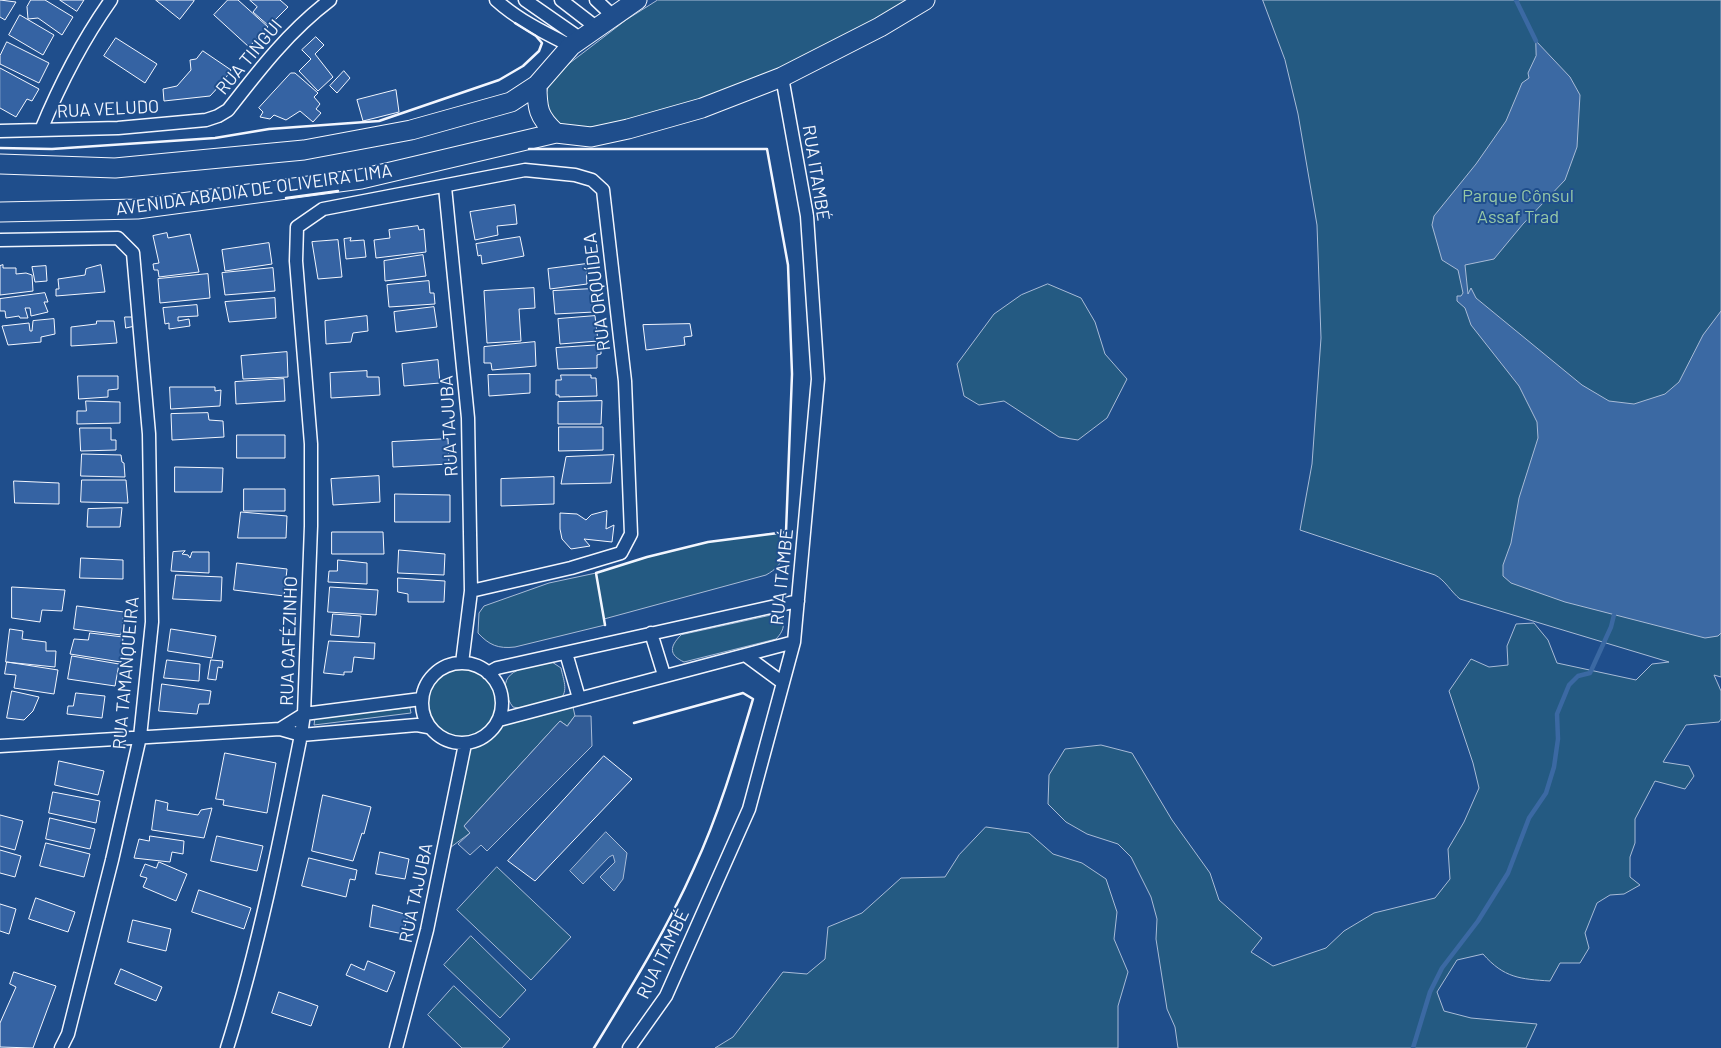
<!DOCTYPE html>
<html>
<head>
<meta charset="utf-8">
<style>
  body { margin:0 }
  canvas { display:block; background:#1f4e8c }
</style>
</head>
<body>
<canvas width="1721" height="1048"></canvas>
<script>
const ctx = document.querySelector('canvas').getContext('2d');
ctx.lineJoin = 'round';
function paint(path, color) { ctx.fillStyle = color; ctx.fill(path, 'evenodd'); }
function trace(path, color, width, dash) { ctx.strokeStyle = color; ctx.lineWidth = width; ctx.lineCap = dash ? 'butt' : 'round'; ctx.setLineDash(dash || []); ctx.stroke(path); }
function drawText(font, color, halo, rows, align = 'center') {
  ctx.font = font + ' Barlow,sans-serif'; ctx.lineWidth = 4; ctx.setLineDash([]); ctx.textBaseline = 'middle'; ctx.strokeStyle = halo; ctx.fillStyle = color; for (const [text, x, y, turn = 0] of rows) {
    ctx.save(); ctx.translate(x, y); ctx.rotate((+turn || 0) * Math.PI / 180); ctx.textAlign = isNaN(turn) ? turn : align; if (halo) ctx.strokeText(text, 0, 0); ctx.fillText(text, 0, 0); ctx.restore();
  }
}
const green = new Path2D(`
  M658 0H921L879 25 703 101 590 130 564 127 550 114 545 98 548 87 558 72 626 20Z
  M1263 0H1721V677L1714 675 1721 691V719L1719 722 1686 725 1663 762 1689 766 1694 776 1685 789 1655 781 1635 819V843L1630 857V877L1640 885 1624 894 1610 895 1597 903 1585 933 1589 948 1580 963H1560L1550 981C1520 979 1504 978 1483 954L1457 960 1437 992 1444 1011 1471 1018 1537 1024 1526 1048H1178L1175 1027 1167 1009 1156 939 1157 919 1151 897 1131 857 1118 844 1087 834 1066 822 1048 804 1049 775 1065 749 1101 745 1132 753 1172 820 1210 873 1219 900 1262 938 1251 952 1273 966 1326 948 1344 931 1374 913 1435 898 1450 879 1448 849 1464 822 1479 788 1473 763 1449 691 1471 659 1489 667 1508 665 1507 646 1516 624 1534 623 1548 640 1557 663 1636 680 1652 664 1669 662 1460 599C1451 592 1445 580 1435 575L1300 530 1312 464 1321 338 1317 225 1298 114 1285 60Z
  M1048 284 1081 298 1095 322 1105 354 1127 379 1107 418 1078 440 1059 437 1004 401 979 405 964 396 957 364 994 314 1021 295Z
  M786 532C784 553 786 564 766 575L604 619 605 625 515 647C498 649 489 645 478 633L479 613 484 606 549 583 596 573 647 557 708 542Z
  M772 615C788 618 785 630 776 639L684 662C669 655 669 647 681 635Z
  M552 662 561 668C563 679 569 691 560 699L524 709 513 707C509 702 508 698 506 692 500 667 535 666 552 662Z
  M427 703a35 35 0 1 1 70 0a35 35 0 1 1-70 0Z
  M573 707 575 716 567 726 560 721 464 826 470 833 447 850 471 748 486 743 504 724Z
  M410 708 411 713 314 725 315 718Z
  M986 827 1029 833 1053 854 1082 863 1106 879 1117 912 1114 939 1128 972 1118 1006V1048H715L733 1037 783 972 807 974 825 959 828 927 862 913 901 878 945 877 959 855Z
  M497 867 571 937 531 980 457 910Z
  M471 936 526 990 500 1018 444 965Z
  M454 986 510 1039 502 1048H462L428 1015Z`);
const parking = new Path2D(`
  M575 716H591L592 746 487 851 481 845 470 855 458 844 470 833 464 826 560 721 567 726Z`);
const water = new Path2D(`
  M1536 41 1570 77 1580 95 1577 147 1565 180 1523 224 1494 259 1465 265 1468 294 1471 288 1476 298 1582 385 1609 401 1634 404 1665 394 1679 382 1703 335 1721 311V633L1718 636 1705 638 1565 602 1511 583 1503 576V565L1511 543 1519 498 1538 438 1537 422 1519 386 1471 325 1465 308 1457 301V296H1461L1463 293 1458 270 1442 260 1432 225 1434 216 1476 164 1506 121 1522 83 1529 78 1528 73 1536 56Z
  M606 832 627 853 623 879 614 891 600 877 615 862 613 855 609 857 583 884 570 871Z`);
const stream = new Path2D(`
  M1516 0 1536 41
  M1413 1048 1430 992 1442 968 1478 921 1508 873 1529 818 1546 793 1554 767 1558 739 1557 714 1569 685 1578 676 1590 673 1611 627 1614 615`);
const building = new Path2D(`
  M0 0 16 2 5 20 0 17Z
  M31 0H45L73 17 62 35 38 18 28 19 27 7Z
  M60 0H84L77 11Z
  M156 0H194V1L180 19Z
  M228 0H238L268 27 249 47 214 15Z
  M250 0H280L288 7 269 26 253 12 257 7Z
  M20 15 54 35 43 55 9 35Z
  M316 37 324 45 315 54 333 77 318 91 299 71 311 59 302 50Z
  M116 38 157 64 145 83 104 56Z
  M7 42 49 63 39 83 0 64V56Z
  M203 51 231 70 223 82 210 96 164 101 163 89 177 86 191 70 190 60 196 59Z
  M0 68 39 89 32 101 27 99 16 117 0 108Z
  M344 71 350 78 337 93 330 86Z
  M291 73H295L318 93 314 97 320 104 316 109 321 113 313 122 300 111 286 120 274 115 270 119 260 117 263 112 259 108Z
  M396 90 399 112 363 121 357 100Z
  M515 205 517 224 497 226 498 235 475 240 470 212Z
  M418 226 419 230 424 229 426 252 376 258 374 240 390 238 389 230Z
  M167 233 168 238 190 234 199 272 159 277 158 270H154L153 264 159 263 153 236Z
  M520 237 524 256 482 264 481 255 478 256 476 244Z
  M351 238 350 241 364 240 366 257 346 259 344 239Z
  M338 240 342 277 318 279 312 242Z
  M269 243 272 264 225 271 222 250Z
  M423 255 426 276 385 281 384 261Z
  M586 264 587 284 550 289 548 269Z
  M3 265V268H16V274L26 273 32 275 33 291 0 295V266Z
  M101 265 105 292 56 296V289H59L58 279 85 275 86 269Z
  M46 266 47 281 35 282 32 267Z
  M273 268 275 291 225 295 222 273Z
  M208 274 210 298 160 303 158 279Z
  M429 281 430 293H434L435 304 389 307 387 285Z
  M534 288 535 308 519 309 521 341 487 343 484 291Z
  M592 289 594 312 555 314 553 291Z
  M45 293 48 302H44L48 312 31 316 30 308H25L28 318H20L19 316 6 318 5 311H0V299Z
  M275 298 276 318 229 322 225 302Z
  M197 305 198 316 178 317V321L189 319 190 326 169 329V323L165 324 163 308Z
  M434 307 437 327 396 332 394 312Z
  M367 316 368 331 353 333 351 342 326 344 325 321Z
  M595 316 598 341 560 344 558 319Z
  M125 317H133L135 326 126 328Z
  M54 319 55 334 41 337V342L8 345 2 326 29 323 30 331H32L33 321Z
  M97 321H114L117 343 71 346V327L96 324Z
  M690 324 692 336 684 337 685 345 646 350 643 325Z
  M535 342 536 366 492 370 491 363H484V347Z
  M601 345V354L597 355V368L558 369 556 348Z
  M287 352 288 377 243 379 241 356Z
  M438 360 440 383 404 386 402 364Z
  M367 371V377H379L380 395 331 398 330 373Z
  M530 374V393L489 396 488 375Z
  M561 375H591V378H596L597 396 559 397V395H556V380H561Z
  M78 376H118V389L108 390V397L79 399Z
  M284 379 285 401 236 404 235 382Z
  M170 387H215V391L221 390 220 406 171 409Z
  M86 401 120 402V423L77 424V411H86Z
  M602 401 601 424H558V402Z
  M208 413 209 420 223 421 224 437 172 440 171 414Z
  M559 427H603V450L559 451Z
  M80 428H111V440H116V450L81 451Z
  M237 435H285V458H237Z
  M448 439 449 464 393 467 392 442Z
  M82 454 121 455 122 462 124 463 125 477 81 476Z
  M614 455 611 483 561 484 566 457Z
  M175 467 223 468 222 492H175Z
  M379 476 380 502 333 505 331 479Z
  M554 477V504L501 506V479Z
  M82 480H126L128 503 81 502Z
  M14 481 59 483V504L15 503Z
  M244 489H285V511H244Z
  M395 494 450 495V522H395Z
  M122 508 120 527H87L88 509Z
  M607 511 606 529 614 525 612 542 584 539 590 546 571 549 562 539 560 529V513L577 514 586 520 591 515Z
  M241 512 287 516 286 538H238Z
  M332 532H383L384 554H332Z
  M399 550 445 554 444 575 398 573Z
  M185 551 182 554 188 555 190 558 192 552H209V573L171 571 173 552Z
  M81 558 123 560V579L80 578Z
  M338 560 367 563V584L328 582 329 571H337Z
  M237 563 287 569 284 596 234 590Z
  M176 575 222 577 221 601 173 599Z
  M398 578 445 581 444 602H408V594L398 592Z
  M12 587 65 590 62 611 42 610 40 622 12 618Z
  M330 587 378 590 376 615 328 612Z
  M77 606 124 612 121 635 74 629Z
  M333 614 361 616 359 637 331 635Z
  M10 629 23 631 22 639 46 642V651H56L55 667 6 662Z
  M171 629 216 636 212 658 168 651Z
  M90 633 123 637 121 662 70 654 74 639 88 640Z
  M329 641 375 643 374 659 354 657 352 672H344V675L324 673Z
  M72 656 119 664 115 686 68 679Z
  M167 660 200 664 199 681 164 678Z
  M211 660 223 661 222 668 218 667 216 680 208 679Z
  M7 662 58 670 54 694 14 688 16 675 5 674Z
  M162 684 211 691 209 704H199L197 714 159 711Z
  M12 691 39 697 33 711 24 720 7 718Z
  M76 693 105 696 102 718 67 714 68 706H73Z
  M225 753 276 763 267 813 223 805 224 800 216 799Z
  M604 756 632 779 535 881 508 861Z
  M59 761 104 771 98 795 55 785Z
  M53 792 100 801 96 823 49 813Z
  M323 795 371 807 364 834 362 833 353 861 312 851Z
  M156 800 168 803 167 810 198 815 201 810 212 808 204 838 152 830Z
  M0 815 23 821 15 850 0 846Z
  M50 818 95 829 90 849 46 839Z
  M150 836 184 841 183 854 172 852 170 862 134 858 139 839 149 841Z
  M217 836 263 846 257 871 211 861Z
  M46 843 90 854 84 877 40 866Z
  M0 850 21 856 15 877 0 873Z
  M380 852 409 859 405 879 376 874Z
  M309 858 357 870 355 880 350 879 346 897 302 886Z
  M159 862 187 874 176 901 143 887 147 878 140 876 145 864 156 868Z
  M199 890 251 908 244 929 192 912Z
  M36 898 75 912 68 932 29 919Z
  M0 904 16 909 9 934 0 931Z
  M373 905 408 915 403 934 370 927Z
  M133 920 171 929 166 951 128 942Z
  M368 961 395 972 387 992 346 975 351 964 364 970Z
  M121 969 162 987 156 1001 115 984Z
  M14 972 56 986 33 1048 0 1047V1023L16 987 10 984Z
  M279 992 318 1006 311 1026 272 1013Z`);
const street = new Path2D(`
  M496 0C518 20 545 33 571 46
  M525 0 581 39
  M561 0 596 27
  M596 0 613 16
  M41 130C60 84 82 41 111 0
  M0 131 118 128 206 120 218 116 228 110C259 70 289 31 330 0
  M445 187 468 418 471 591 462 663
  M0 240 118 238 133 253 149 434 152 622 140 737 112 860 68 1034 61 1048
  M651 633 664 675
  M566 653 579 698
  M745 655 783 683
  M422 703a40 40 0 1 1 80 0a40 40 0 1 1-80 0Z
  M488 673 497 668 798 601
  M499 720 794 642
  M280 729 304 714 421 699
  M0 746 280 729 301 735 417 725 428 727
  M227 1048C259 946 280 840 301 735L304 714 311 526V444L296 261 297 227 323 209 525 170 575 175 592 180 603 190 625 381 631 534 621 553 571 568 471 591
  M396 1048 427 930 465 744
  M629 1048 666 996 749 809 794 642 818 379 807 216 782 77`);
const secondary = new Path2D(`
  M537 85C537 108 538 117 556 133
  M0 164 115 168 304 150 411 130 511 102 537 85 571 46 637 0
  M0 212 137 209 361 179 556 133 591 137 628 129 702 108 782 77 880 27 925 0`);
const wall = new Path2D(`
  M0 148 52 149 215 138 269 129 379 121 499 80 523 66 539 51 542 43 536 36 515 23
  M529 149H767L788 265 792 374 786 532 708 542 647 557 596 573 605 625
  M286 198 338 191
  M594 1048C630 989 666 931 694 868 719 814 736 756 753 699L743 693 634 723`);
const streetNames = [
  ["RUA TINGUI",249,57,-50],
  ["RUA VELUDO",108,109,-3],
  ["RUA ITAMBÉ",816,173,81],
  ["AVENIDA ABADIA DE OLIVEIRA LIMA",254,190,-8],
  ["RUA ORQUÍDEA",597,292,-97],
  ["RUA TAJUBA",449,426,-93],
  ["RUA ITAMBÉ",782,577,-84],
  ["RUA CAFÉZINHO",289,641,-88],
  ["RUA TAMANQUEIRA",126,673,-85],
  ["RUA TAJUBA",416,893,-78],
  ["RUA ITAMBÉ",663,954,-64]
];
const parkNames = [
  ["Parque Cônsul",1518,196],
  ["Assaf Trad",1518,217]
];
paint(green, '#245a82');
trace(green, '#a8bbd7', 1);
paint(parking, '#305b95');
trace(parking, '#a8bbd7', 1);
paint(water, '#3b69a3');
trace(water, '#a8bbd7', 1);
trace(stream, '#3b69a3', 4.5);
paint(building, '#3563a3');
trace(building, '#f2f6ff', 1);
trace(street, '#f2f6ff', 15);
trace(secondary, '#f2f6ff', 21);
trace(street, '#1f4e8c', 12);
trace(secondary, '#1f4e8c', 19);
trace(wall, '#f2f6ff', 2.5);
drawText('18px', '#f2f6ff', '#1f4e8c', streetNames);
drawText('18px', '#97c8a6', '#1f4e8c', parkNames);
</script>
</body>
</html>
